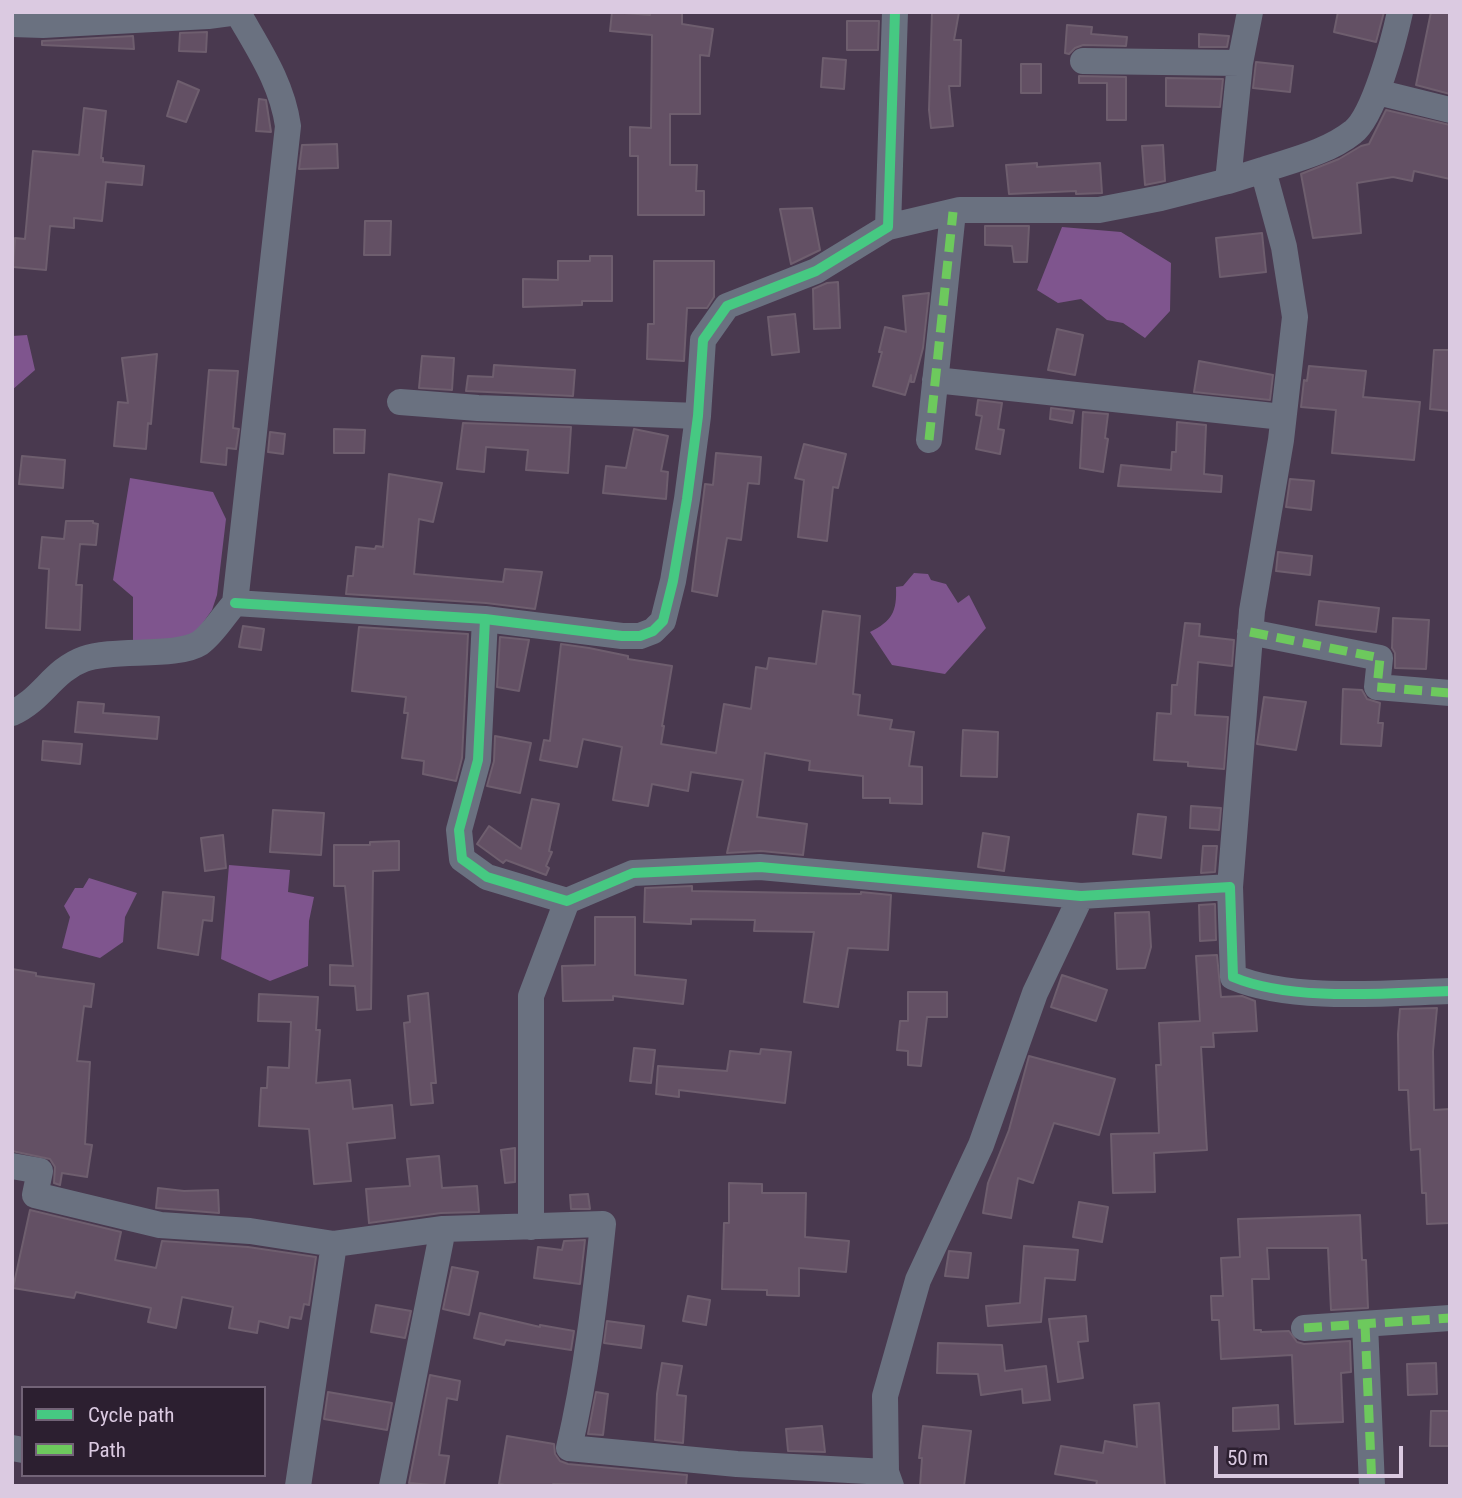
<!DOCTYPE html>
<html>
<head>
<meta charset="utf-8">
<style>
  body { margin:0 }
  #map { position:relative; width:1462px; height:1498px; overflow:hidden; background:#49394f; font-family:"Roboto Condensed",sans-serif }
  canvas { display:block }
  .frame { position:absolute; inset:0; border:14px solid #dbcae1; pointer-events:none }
  .legend { position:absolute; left:21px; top:1386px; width:245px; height:91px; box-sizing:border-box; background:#2c1f30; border:2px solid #726377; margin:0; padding:9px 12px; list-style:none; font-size:21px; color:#dbcae1 }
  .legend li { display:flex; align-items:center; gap:14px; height:35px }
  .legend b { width:35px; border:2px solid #726377 }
  .scale { position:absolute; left:1214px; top:1446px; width:189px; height:32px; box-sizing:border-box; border:4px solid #dbcae1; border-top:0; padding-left:9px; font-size:21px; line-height:24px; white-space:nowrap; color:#dbcae1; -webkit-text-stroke:5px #2c1f30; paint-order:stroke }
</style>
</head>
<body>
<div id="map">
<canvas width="1462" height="1498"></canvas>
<div class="frame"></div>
<ul class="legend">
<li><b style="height:9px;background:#46c982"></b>Cycle path</li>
<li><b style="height:9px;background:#6dc95d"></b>Path</li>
</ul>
<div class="scale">50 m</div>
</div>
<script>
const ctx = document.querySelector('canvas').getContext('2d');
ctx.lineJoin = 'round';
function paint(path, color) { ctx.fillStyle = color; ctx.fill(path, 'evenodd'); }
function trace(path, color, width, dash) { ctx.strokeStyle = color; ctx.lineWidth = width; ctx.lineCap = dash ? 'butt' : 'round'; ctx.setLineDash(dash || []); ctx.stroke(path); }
const water = new Path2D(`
  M1062 227 1121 232 1171 263 1170 311 1145 338 1123 323 1107 320 1081 299 1058 303 1037 290Z
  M27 335 35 370 12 390V336Z
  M130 478 213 492 226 519 217 595 212 610 195 634 183 640 133 641V597L113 580Z
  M914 573 928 574 931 580 946 584 958 603 969 595 986 628 945 674 892 665 870 632C892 621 897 612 896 587L903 586Z
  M229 865 290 870 288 892 314 897 309 921 308 966 270 981 221 959Z
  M89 878 137 893 125 917 123 942 100 958 62 948 70 917 64 906 75 888H83Z`);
const building = new Path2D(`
  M612 12 650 15V12H682V24L713 29 709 56 700 55V114H670V165H697L696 191H704V215H638V156H630V127L651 128 652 35 610 31Z
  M932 12H959L954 40H961L960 86H949L953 126 931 128 929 110Z
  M1338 12H1384L1376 42 1334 32Z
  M1431 12H1450V94L1416 85Z
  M847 21H879L878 50H847Z
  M1067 25 1092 27 1091 34 1127 37 1126 46 1083 45 1075 48 1069 54 1065 53Z
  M207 32 206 52 179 51 180 33Z
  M1199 34 1229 36 1227 47H1199Z
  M133 36 134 49 42 45V41Z
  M823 58 846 60 844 89 821 87Z
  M1256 62 1293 66 1290 92 1253 88Z
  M1021 64H1041V93H1021Z
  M1079 76 1126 77V120H1107V83H1079Z
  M1166 78 1223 79 1220 107 1166 106Z
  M178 81 199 90 186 122 167 116Z
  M259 99 266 100 271 132 256 131Z
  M84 108 106 111 101 158H103V162L144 166 142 185 106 182 102 221 74 218V228L50 226 46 270 13 267 15 238 25 239 33 151 79 155Z
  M1386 110 1450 125V179L1414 171 1412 181 1393 177 1357 183 1361 233 1313 238 1301 174 1339 159 1361 146 1369 144Z
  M337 144 338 168 299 169 302 145Z
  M1163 145 1165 181 1145 185 1142 146Z
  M1037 163V167L1100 163 1102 193 1076 194V191L1009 194 1006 165Z
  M812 208 820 250 791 264 780 209Z
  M365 221H391L390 255H364Z
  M985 226H1029L1027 262H1014L1012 246 985 245Z
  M1262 233 1266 272 1220 277 1216 238Z
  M590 256H612V301H582V305L523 307V279L558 280V261H590Z
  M654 261H714V297L707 308H687L684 361 647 359 648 324H654Z
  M838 282 840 328 814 329 813 289 827 283Z
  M929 293 923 348 914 382H911V375L905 395 873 386 882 352H879L885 327 906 332 903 296Z
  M795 314 799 352 772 355 768 317Z
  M1057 329 1083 335 1075 375 1048 370Z
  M1434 350H1450V411L1430 409Z
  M157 354 151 424 148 423 146 449 114 446 118 402 128 403 122 358Z
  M422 356 454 358 452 390 419 388Z
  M1199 361 1273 375 1270 400 1194 392Z
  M494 365 575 370 573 396 466 391 468 376 493 377Z
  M1309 366 1366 371 1363 397 1420 402 1414 460 1332 453 1336 410 1301 407 1304 380 1307 381Z
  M209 370 238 371 233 428 239 429 236 449 227 448 226 465 201 462Z
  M978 400 1002 403 998 429 1004 430 1000 454 976 449 982 416 976 415Z
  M1051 408 1074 411 1072 423 1050 419Z
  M1083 412 1108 414 1105 438 1108 439 1103 472 1080 468Z
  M1177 422 1206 425 1204 474 1222 476 1221 492 1118 486 1121 465 1171 470 1172 452H1176Z
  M463 423 571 427 568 473 526 470 528 450 486 447 484 472 457 469Z
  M334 429 365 430 364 453H334Z
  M634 429 668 436 661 471 668 472 666 499 603 493 606 466 626 468Z
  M270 432 285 434 283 454 268 452Z
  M804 444 846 454 838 488 833 487 827 541 798 537 804 480 795 478Z
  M716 453 761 457 759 484 748 483 741 540 727 538 717 596 692 591 705 484 713 485Z
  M22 456 65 460 63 488 19 484Z
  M389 474 442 483 433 522 419 519 414 574 503 582 505 569 542 572 535 609 486 603 346 594 348 576H353L356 547 375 549 376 546 383 547Z
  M1290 479 1314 481 1311 510 1286 507Z
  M66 521H93V523L98 524 96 545 80 544 76 585H82L80 630 46 628 49 569 39 568 42 537 64 539Z
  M1278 552 1312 556 1310 575 1276 571Z
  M1319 601 1379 608 1376 632 1316 625Z
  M823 611 860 616 853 694 860 695 858 715 892 720 890 729 914 732 909 766 922 767V804L890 803V798H863V776L809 770 810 761 765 753 757 817 807 824 803 855 761 851 727 853 743 780 691 772 688 791 652 784 648 806 613 800 622 747 583 739 577 767 540 760 544 740 550 741 561 644 589 648 628 656V659L672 666 662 726H664L661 744 716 753 724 704 751 709 756 667 767 669 769 658 816 664Z
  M1393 618 1429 620 1426 669 1395 668V653L1392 648Z
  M1185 623 1200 624 1199 636 1234 640 1232 666 1198 662 1195 715 1228 717 1224 769 1188 766V762L1154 760 1157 713 1171 714 1172 685H1177Z
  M243 626 264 629 261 650 239 647Z
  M359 627 468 634 462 758 456 781 423 774 424 761 402 758 408 713H404L406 697 352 691Z
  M500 637 529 640 519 691 497 687Z
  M1343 689 1362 690 1367 699 1380 703 1378 723H1383L1381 746 1341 744Z
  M1264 697 1306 702 1296 750 1257 744Z
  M78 702 104 704 103 713 159 717 157 739 75 732Z
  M963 730 998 732 997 777 961 776Z
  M495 736 531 743 520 793 487 786 494 761Z
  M43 741 82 744 80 764 42 760Z
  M532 799 559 804 549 851 552 852 546 866 549 868 546 875 506 860 503 863 477 844 489 826 521 849Z
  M1191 806 1221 808 1219 830 1190 828Z
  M273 810 324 813 321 855 270 852Z
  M1138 814 1166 817 1161 858 1133 854Z
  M983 833 1009 837 1004 871 978 867Z
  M223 835 226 868 205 871 201 838Z
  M399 841V870L373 871 371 1009 357 1010 355 986 330 985V965L353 966 345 886H334V845H370V842Z
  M1203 846H1217L1215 872 1201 873Z
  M692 886V891L861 894V892L891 895 888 950 848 948 838 1007 804 1002 814 932 754 931 755 920 691 919V924L644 922 645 888Z
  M163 892 214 897 212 921 203 920 198 955 158 948Z
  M1215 904 1216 940 1200 941 1199 905Z
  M1149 912 1151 947 1145 968 1117 969 1115 913Z
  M595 917H635V975L686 980 683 1004 613 996V1000L563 1001 562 966 595 965Z
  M1217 955 1221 997 1242 996 1255 1001 1257 1031 1213 1033 1214 1047H1201L1207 1150 1154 1153 1155 1192 1113 1193 1111 1134 1159 1133 1156 1065H1161L1159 1023 1200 1021 1196 956Z
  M12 969 36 973V976L94 984 91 1007 84 1006 77 1061 90 1062 85 1144 92 1145 87 1177 62 1173 60 1185 54 1183 55 1167 50 1159 12 1151Z
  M1062 975 1107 990 1096 1021 1051 1007Z
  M908 992H947V1017H927L921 1066 908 1065V1051L897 1050 900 1021H908Z
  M428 993 436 1083H431L433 1103 411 1105 404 1023 410 1022 408 996Z
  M259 994 318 997 316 1030H320L316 1083 350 1080 353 1109 392 1105 395 1138 347 1143 351 1181 314 1184 309 1129 259 1126 261 1088H267L268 1067 289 1068 291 1022 258 1021Z
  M1437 1008 1433 1051 1434 1110 1450 1109V1223L1427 1224 1426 1193H1422L1420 1149 1411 1150 1408 1090H1399L1398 1034 1400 1009Z
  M634 1048 655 1050 651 1083 630 1081Z
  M761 1049 791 1052 785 1103 679 1090V1097L656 1094 658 1066 727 1071 730 1051 760 1054Z
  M1029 1056 1115 1079 1099 1135 1054 1123 1033 1183 1018 1178 1011 1218 983 1213 988 1183 1009 1130Z
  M515 1148V1182L505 1183 501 1150Z
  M439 1156 442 1188 477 1186 479 1212 441 1213 369 1223 366 1189 410 1186 407 1159Z
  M729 1183 762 1184V1193H806L805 1237 849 1241 846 1272 799 1268V1296L767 1295V1290L722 1289 724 1223H729Z
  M158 1188 184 1191 218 1190 219 1213 156 1208Z
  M588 1194 590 1209H571L570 1195Z
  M1079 1202 1108 1207 1102 1242 1073 1237Z
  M30 1210 121 1232 115 1260 156 1268 162 1241 248 1247 316 1257 309 1305 304 1304 301 1319 290 1317 288 1328 259 1321 257 1333 229 1328 233 1307 182 1297 176 1328 148 1322 151 1308 76 1292 74 1298 13 1288Z
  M1360 1215 1362 1260H1366L1368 1308 1331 1310 1328 1248H1267L1269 1279H1252L1254 1330H1261V1332L1289 1331 1297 1342 1304 1344 1350 1341 1351 1372 1341 1373 1343 1422 1295 1424 1292 1355 1221 1359 1219 1320H1212L1211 1296H1223L1221 1258 1240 1257 1238 1219Z
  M585 1240 580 1284 534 1278 538 1247 562 1250 564 1241Z
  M1024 1246 1078 1250 1075 1280 1045 1278 1041 1322 988 1326 986 1306 1020 1303Z
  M949 1251 971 1253 968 1278 945 1276Z
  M452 1267 478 1272 469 1315 443 1309Z
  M688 1296 710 1300 706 1325 683 1321Z
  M376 1305 411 1311 405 1338 371 1332Z
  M480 1313 540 1327V1325L574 1331 571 1350 506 1340 504 1345 474 1338Z
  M1086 1316 1088 1341 1078 1342 1083 1378 1058 1382 1049 1319Z
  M607 1321 644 1326 641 1348 604 1343Z
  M938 1343 1002 1345 1005 1371 1046 1366 1050 1400 1023 1403 1022 1389 981 1395 978 1374 937 1373Z
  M662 1363 682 1366 677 1395 686 1396 683 1443 655 1440 657 1394Z
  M1436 1363 1437 1394 1408 1395 1407 1364Z
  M430 1375 460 1381 457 1400 447 1398 439 1455 449 1456 444 1486 409 1483Z
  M328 1392 392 1403 387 1430 324 1419Z
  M596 1392 608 1394 603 1435 588 1434Z
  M1159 1403 1165 1486H1096L1097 1481 1055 1474 1061 1446 1103 1453 1105 1441 1137 1447 1134 1405Z
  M1278 1405 1279 1429 1233 1431V1408Z
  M1431 1411H1450V1446H1430Z
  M822 1426 825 1452 788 1451 786 1429Z
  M923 1426 971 1431 964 1486H920L922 1458H919Z
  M507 1436 554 1444 555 1454 560 1461 568 1464 687 1475 686 1486 553 1484V1486H511L499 1484Z`);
const minor = new Path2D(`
  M12 24 43 25 208 16 238 12
  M1083 61 1240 63
  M1377 92 1450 110
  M1263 170C1293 160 1328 152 1353 132 1374 116 1394 40 1400 12
  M1228 181 1263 170 1284 247 1295 317 1281 440 1252 611 1230 887
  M888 227 960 210H1099L1161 198 1228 181 1240 63 1250 12
  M935 380 1283 417
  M400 402 478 408 698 416
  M929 440 953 212
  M235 603 485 619 622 636H640L653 631 663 621 673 581 687 499 698 416 703 340 727 306 816 271 888 227 895 12
  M485 619 478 760 459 830 462 859 487 877 567 901 633 873 760 867 1081 896 1230 887 1233 977C1292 1002 1386 993 1450 991
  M1250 632 1380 658 1377 687 1450 693
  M12 713C42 700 53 670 84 659 113 648 177 658 200 643 213 634 224 615 235 603L288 126C282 83 259 50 238 13
  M12 1166 40 1171 35 1195 160 1225 250 1231 334 1244 443 1229 392 1486
  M531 1227V996L567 901
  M443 1229 603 1224C595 1300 586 1375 569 1448L737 1464 886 1472 891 1486
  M1365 1324 1372 1486
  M1304 1328 1450 1318
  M12 1448 23 1450
  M886 1472 885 1396 918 1280 981 1145 1035 993 1081 896
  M298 1486 334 1244`);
const quiet = new Path2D(`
  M929 440 953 212
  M1250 632 1380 658 1377 687 1450 693
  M1365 1324 1372 1486
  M1304 1328 1450 1318`);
const cycleway = new Path2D(`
  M235 603 485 619 622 636H640L653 631 663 621 673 581 687 499 698 416 703 340 727 306 816 271 888 227 895 12
  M485 619 478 760 459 830 462 859 487 877 567 901 633 873 760 867 1081 896 1230 887 1233 977C1292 1002 1386 993 1450 991`);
paint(water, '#7f558e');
paint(building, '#635064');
trace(building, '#6e5e6e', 2);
trace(minor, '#6a7180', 26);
trace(quiet, '#6dc95d', 9, [18, 9]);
trace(cycleway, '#46c982', 10);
</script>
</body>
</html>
